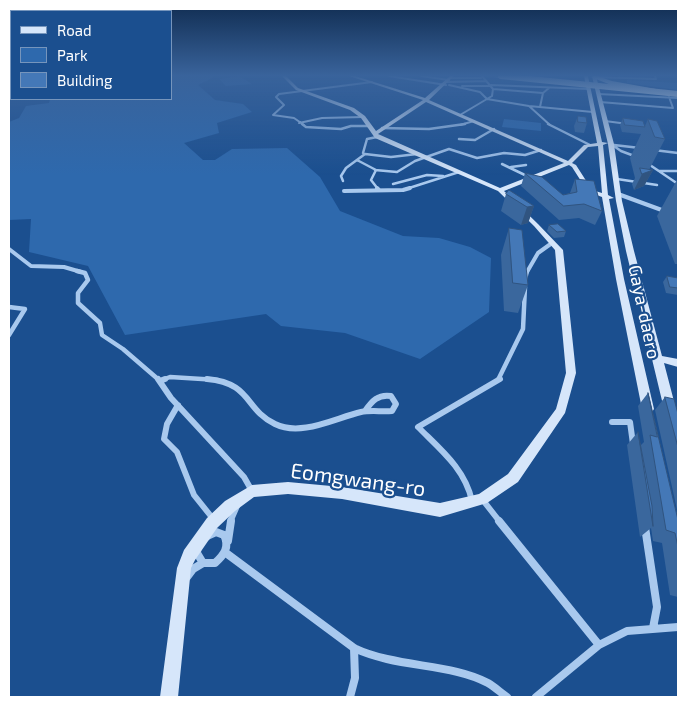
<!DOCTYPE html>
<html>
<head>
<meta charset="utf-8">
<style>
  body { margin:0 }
  #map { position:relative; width:687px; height:706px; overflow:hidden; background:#1b4f8f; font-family:"Exo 2",sans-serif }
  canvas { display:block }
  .frame { position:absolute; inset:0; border:10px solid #fff; pointer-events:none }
  .legend { position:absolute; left:10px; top:10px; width:162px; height:90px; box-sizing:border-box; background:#1b4f8f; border:1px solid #7695bc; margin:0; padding:6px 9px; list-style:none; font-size:15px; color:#fff }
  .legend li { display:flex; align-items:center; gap:10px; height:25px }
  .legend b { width:25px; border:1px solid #7695bc }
</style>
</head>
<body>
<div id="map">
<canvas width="687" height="706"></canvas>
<div class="frame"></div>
<ul class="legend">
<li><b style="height:6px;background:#d6e6fa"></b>Road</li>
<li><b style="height:14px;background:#2e69ad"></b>Park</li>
<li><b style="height:14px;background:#4478b7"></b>Building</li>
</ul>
</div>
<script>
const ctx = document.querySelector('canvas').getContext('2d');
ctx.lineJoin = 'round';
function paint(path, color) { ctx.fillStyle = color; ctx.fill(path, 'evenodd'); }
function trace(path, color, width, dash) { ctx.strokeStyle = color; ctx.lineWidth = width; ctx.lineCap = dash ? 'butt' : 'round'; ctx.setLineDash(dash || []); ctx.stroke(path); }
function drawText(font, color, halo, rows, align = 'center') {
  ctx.font = font + ' "Exo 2",sans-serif'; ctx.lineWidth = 4.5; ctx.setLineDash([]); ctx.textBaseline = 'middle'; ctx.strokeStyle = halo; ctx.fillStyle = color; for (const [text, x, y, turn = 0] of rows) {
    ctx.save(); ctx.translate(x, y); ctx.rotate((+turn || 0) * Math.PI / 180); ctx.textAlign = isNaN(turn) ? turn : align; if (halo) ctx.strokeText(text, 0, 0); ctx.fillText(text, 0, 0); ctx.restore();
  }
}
const green = new Path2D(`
  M171 76H216L198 85 215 100 243 104 252 112 217 123 219 133 184 143 203 160H215L232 149 287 148 320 177 340 211 403 236 439 238 470 247 491 258 489 312 420 359 345 333 281 326 266 314 125 335 88 266 29 252 31 219 9 220V122L19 118 26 106 49 103 50 99H171Z
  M239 76 252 84 226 86 219 79Z
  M627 80 678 83V90L627 83Z
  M504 119 541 123V131L502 127Z`);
const streetFar5 = new Path2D(`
  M389 76 446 85
  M421 76 449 80
  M594 77 656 79 655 76
  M450 78H481
  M447 82 486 81
  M449 85 480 92 487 99 529 106 593 112
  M491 85 589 89
  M462 86H491
  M493 89 543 93
  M599 94 678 98
  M600 102 673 108 669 97
  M529 106 550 125
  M540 107 543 93 549 88
  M460 115 492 96 493 89 482 76
  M605 121 628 124
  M299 123 322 118 363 117
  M304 125 294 118 273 115 284 105 276 97 279 94 372 82
  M460 125 474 121`);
const streetFar4 = new Path2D(`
  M302 124 306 127 341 129 351 126H368
  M548 124 590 145
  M382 128 429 129 465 124
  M459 139 475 140 494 129
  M611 144 621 151 637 157
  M614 145 640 148
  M654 150 678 153
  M365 154 363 153 367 139 377 137
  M357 160 376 170 371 180 378 189
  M647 163 678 184
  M502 164 529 177
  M511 167 526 165
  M375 170 397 172 415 161 449 149 477 158 504 153 525 155 541 150
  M659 171H678
  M617 179 657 185
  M343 181 341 176 346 168 365 154 391 157 417 154
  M393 184 427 175 443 176
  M406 189 459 172`);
const streetFar3 = new Path2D(`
  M377 188 379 190
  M344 191 403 190 410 188
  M618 194 678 216
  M9 249 31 266 64 267 81 272
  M527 272 538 253 552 243`);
const streetFar2 = new Path2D(`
  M77 271 85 273 88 280 78 293V303L100 323 102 335 123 349 159 380
  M525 279 527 271
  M9 307 25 309 9 335
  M162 380 170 377 218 380
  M498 380 523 329 525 287`);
const streetFar1 = new Path2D(`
  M158 379 171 398 244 477 252 491
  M207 379C252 383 244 409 275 424 301 437 335 418 361 412 371 410 382 412 392 411L396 404 391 396C378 394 372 401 365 411
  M160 381 165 379
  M178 405 167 424 164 439 177 452 194 495 214 520
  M612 422H630L633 444
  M482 499 500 522
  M472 501C465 469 441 450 418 427L500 379
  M230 522 237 506`);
const street = new Path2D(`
  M499 521 599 645
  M645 527 657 607 653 628
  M216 532 224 535C230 547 224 555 215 563H203L197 553C197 541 206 536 216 532Z
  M228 541 231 521
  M226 553 354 648C396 668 451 663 488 683 495 687 501 693 507 697
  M187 577 193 569 203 563
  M350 697 355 678 354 648
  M536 697 599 645 627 631 678 627`);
const secondary = new Path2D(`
  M282 76H286L298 88 354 108 365 116 376 131 423 100 349 76H355L425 98 450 76H454L429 100 568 161 584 145 597 143 584 76H588L602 142 608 143 603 145 608 195 614 198 609 199 624 279 654 409 652 412 648 414 644 412 642 409 616 279 602 197 588 192 572 167 569 165 504 191 538 224 563 250 576 373 565 413 518 482 487 503 440 517 342 499 288 494 254 497 235 511 217 528 195 560 191 568 178 697H160L177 568 184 550 207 518 225 501 252 485 288 482 342 487 440 503 479 494 508 474 556 409 566 373 555 250 534 226 498 191 375 138 361 118 350 110 296 90ZM426 102 564 163 500 188 378 134ZM598 146 602 193 592 190 576 165 572 163 588 147Z
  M484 76 512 78 510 79Z
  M592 76H596L614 144 622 201 634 251 662 356 678 359V367L664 363 676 409 674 412 670 414 666 412 664 409 626 251 616 201 608 144Z`);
const highway = new Path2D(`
  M597 76 612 81 656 89 653 91 611 85 591 77Z`);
const highwayBridge = new Path2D(`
  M501 76 678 94`);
const wall = new Path2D(`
  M578 116 587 123 584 133 575 132 574 126Z
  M623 118 645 126 648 119 665 139 649 170H653L644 186 634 190 632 184 635 178 630 158 641 134 622 132 620 125Z
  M525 173 563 195 570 193 575 179 602 211 595 225 579 218 559 220 521 186Z
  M678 178V264H675L657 216Z
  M506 194 534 206 528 223 521 225 501 211Z
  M549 225 566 231 564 237 554 238 547 231Z
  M509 228 528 285 518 313 504 311 501 255Z
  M667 276 678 278V295L666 293 663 282Z
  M648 393 678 520V597L670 595 662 543 653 541 651 528 640 537 627 445 638 432 640 446 644 442 638 406Z
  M665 397 678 414V514L655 410Z`);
const shadedWall = new Path2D(`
  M653 170 644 186 634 190 642 174Z
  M534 206 528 223 521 225 527 207Z`);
const building = new Path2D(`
  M578 116 586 117 587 123 578 122Z
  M623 118 643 121 645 127 625 125Z
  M648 119 657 121 665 139 655 137Z
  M640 168 653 170 642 174Z
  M525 173 542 177 563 195 577 192 575 179 594 181 602 211 584 204 564 206Z
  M509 190 534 206 527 207 506 194Z
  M558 224 566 231 557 232 549 225Z
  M509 228 522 230 528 285 513 283Z
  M667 276 678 278V288L670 287Z
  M648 393 678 520V547L675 533 666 530 650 435 657 437Z
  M665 397 674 399 678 414V447Z
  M638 432 652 506 653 526Z`);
const streetNames = [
  ["Gaya-daero",644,312,78]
];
const nearStreetnames = [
  ["Eomgwang-ro",358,480,8]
];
paint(green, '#2e69ad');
trace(streetFar5, '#a9c9ee', 2);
trace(streetFar4, '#a9c9ee', 2.5);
trace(streetFar3, '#a9c9ee', 4);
trace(streetFar2, '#a9c9ee', 4.5);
trace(streetFar1, '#a9c9ee', 6);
trace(street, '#a9c9ee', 8);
paint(secondary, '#d6e6fa');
paint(highway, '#fff');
trace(highwayBridge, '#fff', 6);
paint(wall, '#3a679d');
paint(shadedWall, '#305480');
paint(building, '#4478b7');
trace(building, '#305480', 1);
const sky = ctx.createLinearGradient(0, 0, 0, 175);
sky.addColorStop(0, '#0f2b4f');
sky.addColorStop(0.43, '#39639b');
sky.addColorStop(1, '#39639b00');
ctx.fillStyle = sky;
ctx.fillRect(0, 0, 687, 175);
drawText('18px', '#fff', '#1b4f8f', streetNames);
drawText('21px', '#fff', '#1b4f8f', nearStreetnames);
</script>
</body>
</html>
